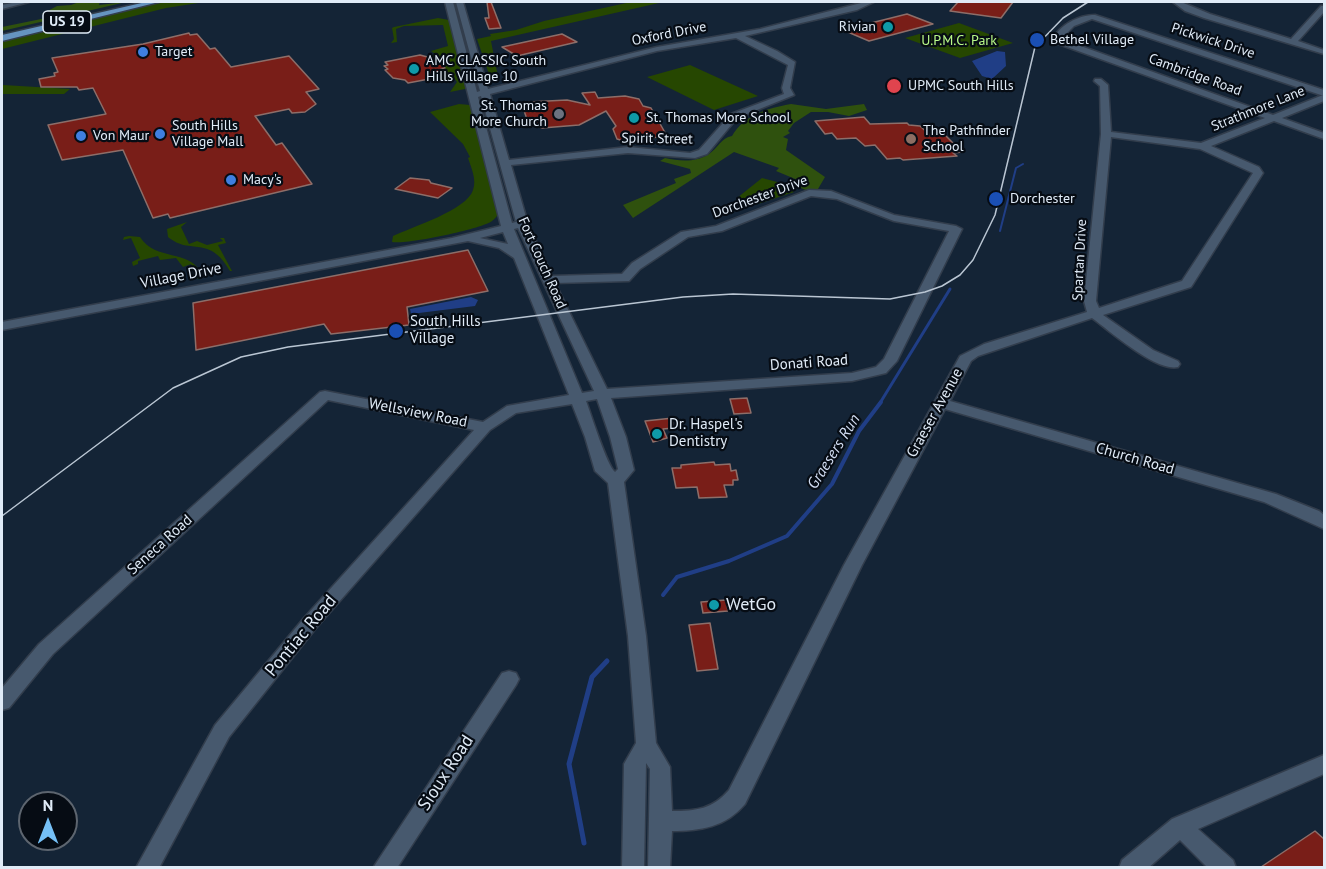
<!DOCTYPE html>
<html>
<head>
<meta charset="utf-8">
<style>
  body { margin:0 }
  #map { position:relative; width:1326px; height:869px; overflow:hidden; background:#142436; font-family:"PT Sans",sans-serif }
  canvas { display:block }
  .frame { position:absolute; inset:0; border:3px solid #e0ebf7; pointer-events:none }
  .north { position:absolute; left:18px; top:791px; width:60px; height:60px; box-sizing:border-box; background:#060c14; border:2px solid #5d656f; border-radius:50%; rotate:0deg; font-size:16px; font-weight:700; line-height:24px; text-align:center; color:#e0ebf7 }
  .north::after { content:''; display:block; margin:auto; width:21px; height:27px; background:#75c0f6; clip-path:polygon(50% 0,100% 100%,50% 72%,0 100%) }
</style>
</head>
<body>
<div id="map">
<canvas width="1326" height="869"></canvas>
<div class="frame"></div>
<div class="north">N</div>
</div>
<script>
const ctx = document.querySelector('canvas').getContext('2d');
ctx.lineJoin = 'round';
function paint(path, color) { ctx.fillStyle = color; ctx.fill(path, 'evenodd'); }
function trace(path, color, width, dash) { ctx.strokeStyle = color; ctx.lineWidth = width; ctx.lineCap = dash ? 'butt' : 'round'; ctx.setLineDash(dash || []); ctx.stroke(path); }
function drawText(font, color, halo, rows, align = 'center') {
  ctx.font = font + ' "PT Sans",sans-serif'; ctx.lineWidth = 4.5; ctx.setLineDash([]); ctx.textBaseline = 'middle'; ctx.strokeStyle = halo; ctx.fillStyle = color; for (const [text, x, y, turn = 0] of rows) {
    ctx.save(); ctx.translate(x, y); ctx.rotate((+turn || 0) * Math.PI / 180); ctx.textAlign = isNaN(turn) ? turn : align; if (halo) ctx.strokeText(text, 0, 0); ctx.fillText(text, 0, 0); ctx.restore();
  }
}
const green = new Path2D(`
  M159 2H205L166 8 2 49V40Z
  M631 2 659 3 491 41 498 77 494 80H491L477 39 491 36 490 34 516 30 544 21Z
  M438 18 449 20 452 28 465 86V89L450 92 457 82 454 78H450L444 73 447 72C441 66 438 61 428 57L435 54 431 51 448 46 443 25 404 26 396 29 397 42 391 43 394 39 392 28 394 27Z
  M959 23 1013 43 960 58 905 38Z
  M690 65 758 96 714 110 647 77Z
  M2 85H3L70 89 64 94H2Z
  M459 104 470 105 498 214C497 216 495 219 492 221 482 229 405 245 392 242L393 236C412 227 467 210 473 190 477 180 471 167 468 158L470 157 463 144 430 112Z
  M762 178 781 183 794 192 755 205 737 198Z
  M187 222 181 227 189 244 197 241 207 245 223 241 220 238H224L226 243 218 245 232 271H230C209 234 191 256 168 237L167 229Z
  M129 236 140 237C156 262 189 248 202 274L200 278 198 279 191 264 183 267 176 258 160 260 158 256 138 261V264L133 266 132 262 140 258 131 238 123 240 124 237Z`);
const forest = new Path2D(`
  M79 2H100L99 5 126 2 2 31V27L51 17 42 14 57 6 71 5Z
  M791 104 826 109 864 104 867 110 849 116 828 112H811L794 123 788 131 790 133 783 137 788 139 786 150 825 177 818 189 808 191 801 188 800 181 776 171 779 168 734 152 633 218 623 205 676 183 674 179 691 173 690 169 660 161 665 158C679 161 695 163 709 154 718 148 721 138 732 136 744 115 768 108 791 104Z`);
const water = new Path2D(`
  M997 51 1005 52 1006 66 992 79 982 76 972 61Z
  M471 297 478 300 475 306 411 314 410 309Z`);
const streamFar3 = new Path2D(`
  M1000 231 1016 168 1023 164`);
const streamFar2 = new Path2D(`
  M880 403 950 289`);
const streamFar1 = new Path2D(`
  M663 595 677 577 729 561 787 536 832 484 859 431 881 402`);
const stream = new Path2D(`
  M584 843 569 764 592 677 607 661`);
const building = new Path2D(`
  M487 2H491L501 28 489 29 485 18H489Z
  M958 2H1013L1001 18 950 11Z
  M907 14 933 24 869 41 843 30Z
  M189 33 190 35 197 34 210 49 215 48 231 67 289 56 319 89 306 92 316 104 305 112 292 113 289 109 255 116 276 145 282 143 312 184 170 218 168 214 153 218 123 150 62 160 48 125 106 114 93 88 79 90 77 87H41L39 79 55 76 54 73 58 72 52 58 143 44Z
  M562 34 577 42 517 56 502 47Z
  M420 55 435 59 445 68 441 69 445 72H442L445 76 408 83 405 80 393 78 385 70 388 69 384 66 388 65 385 62Z
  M595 92 598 98 625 96 639 99 643 106 651 108 667 136 624 141 617 139 613 129 616 126 606 111 579 125 542 128 528 122 522 105 528 102 567 100 590 105 582 93Z
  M864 117 870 124 907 123 909 125 920 126 930 135 944 134 962 152 953 153 957 156 903 160 900 158 887 159 875 145 865 146 856 138 837 139 832 133 825 134 815 121Z
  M410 178 429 180 431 183 452 188 438 198 395 189Z
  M468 250 488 291 407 307 409 325 331 334 324 324 196 350 193 303Z
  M747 398 751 413 734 414 730 399Z
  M673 418V428L663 429 667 438 653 442 645 421Z
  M714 462 715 465 730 464 731 471 736 470 738 480H733V485H724L727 497 699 498 697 487 676 488 672 468H681V465Z
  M726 600 728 611 703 613 701 602Z
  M710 623 718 669 697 671 689 625Z
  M1315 831 1324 839V867H1261Z`);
const minor = new Path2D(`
  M17 2H29L2 9V5Z
  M445 2H453L477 92 480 91 456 2H463L488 89 657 47 760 29 865 2H874L857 10 745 36 777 51 795 62 790 88 794 95 737 118 707 154 695 158 628 153 511 165 528 224 552 276 622 274 632 263 681 232 716 226 809 190 831 191 894 215 956 226 962 229 897 361 886 373 852 381 611 398 626 437 634 470 624 482 646 636 656 743 670 767 672 811C696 811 713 809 729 790L844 565 960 356 984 344 1087 312 1084 301 1101 134 1100 86 1094 81 1095 79H1101L1108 85 1111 132 1201 143 1265 118 1053 42 1052 40C1060 25 1078 15 1095 15L1324 90V101L1282 118 1324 133V139L1274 121 1211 146 1259 167 1263 173 1193 284 1191 287 1103 315 1153 350 1178 361 1180 364 1178 367C1156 372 1110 331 1092 318L978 356 971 361 950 401 1276 494 1319 511 1324 515V529L1264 502 945 409 862 565 745 804C726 827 700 831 672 831L670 868H648L650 769 646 763 644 868H622L624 764 636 743 628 636 608 483 595 471 585 437 572 404 516 413 490 430 316 628 229 737 159 868H136L215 725 304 618 474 430 328 400 53 654 9 708 2 710V688L39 644 320 392 325 391 483 422 507 406 569 395 514 258 499 248 468 241 2 330V322L452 238 501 226ZM1092 19 1321 95H1323L1273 115 1061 39 1074 26ZM736 38 788 65 782 88 784 94 731 114 699 150 690 153 628 147 509 160 490 94 657 51ZM481 96 516 222 512 223 478 97ZM1111 137 1200 149 1253 173 1182 281 1099 308 1096 301ZM811 196 837 199 894 221 949 231 884 359 876 367 852 373 607 389 555 283 629 281 640 269 688 237 722 231ZM518 228 594 391 582 393 514 229ZM503 232 508 244 480 238ZM597 399 610 437 618 469 615 472C607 466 591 414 586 401Z
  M1173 2H1181L1210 14 1291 39 1321 6H1324V12L1298 41 1324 50V54L1204 18 1185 11Z
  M509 671 516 673 519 679 516 685 397 868H373L502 673Z
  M1324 755V774L1198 829 1233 860 1236 868H1208L1180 840 1148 868H1119L1122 860 1172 819Z`);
const major = new Path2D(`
  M146 2H159L2 41V35Z`);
const tram = new Path2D(`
  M2 516 173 388 241 357 288 347 683 297 733 294 890 299 925 292 942 286 960 275 973 260 995 215 1035 47 1063 18 1088 2`);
const markers = [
  [888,27,6,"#0f9aa8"],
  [1037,40,8,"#1a4fb4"],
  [143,52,6,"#3f7fe0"],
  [414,69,6,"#0f9aa8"],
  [894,86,8,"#e0444e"],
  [559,114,6,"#6b7280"],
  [634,118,6,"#0f9aa8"],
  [160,134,6,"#3f7fe0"],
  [81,136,6,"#3f7fe0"],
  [911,139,6,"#8d6e63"],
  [231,180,6,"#3f7fe0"],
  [996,199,8,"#1a4fb4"],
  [396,331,8,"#1a4fb4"],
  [657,434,6,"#0f9aa8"],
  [714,605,6,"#0f9aa8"]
];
const shields = [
  [67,22,48]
];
const shieldNames = [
  ["US 19",67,22]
];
const farPoinames = [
  ["Rivian",876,27,"right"],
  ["Bethel Village",1050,40],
  ["Target",155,52],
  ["AMC CLASSIC South",426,61],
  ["Hills Village 10",426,77],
  ["UPMC South Hills",908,86],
  ["St. Thomas",547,106,"right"],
  ["More Church",547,122,"right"],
  ["St. Thomas More School",646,118],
  ["South Hills",172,126],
  ["Village Mall",172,142],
  ["The Pathfinder",923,131],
  ["School",923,147],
  ["Von Maur",93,136],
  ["Macy's",243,180],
  ["Dorchester",1010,199]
];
const farStreetnames = [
  ["Oxford Drive",669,34,-11],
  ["Pickwick Drive",1213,41,18],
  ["Cambridge Road",1195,75,20],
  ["Strathmore Lane",1258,109,-22],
  ["Spirit Street",657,139,1],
  ["Dorchester Drive",760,197,-20],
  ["Spartan Drive",1080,260,-87],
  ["Fort Couch Road",542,263,66]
];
const farParknames = [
  ["U.P.M.C. Park",959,41]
];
const streetNames = [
  ["Village Drive",181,276,-11],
  ["Donati Road",809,363,-4],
  ["Wellsview Road",418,413,11],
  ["Graeser Avenue",935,413,-61],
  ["Church Road",1135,459,16],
  ["Seneca Road",160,545,-42]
];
const poiNames = [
  ["South Hills",410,322],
  ["Village",410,339],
  ["Dr. Haspel's",669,425],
  ["Dentistry",669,442]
];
const waterNames = [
  ["Graesers Run",834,452,-58]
];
const nearPoinames = [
  ["WetGo",726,605]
];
const nearStreetnames = [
  ["Pontiac Road",301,636,-50],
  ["Sioux Road",446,773,-57]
];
paint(green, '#264701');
paint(forest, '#2f510e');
paint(water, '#203e86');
trace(streamFar3, '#203e86', 2);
trace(streamFar2, '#203e86', 3);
trace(streamFar1, '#203e86', 4);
trace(stream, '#203e86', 5);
paint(building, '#791e18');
trace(building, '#8d6e69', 1.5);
trace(minor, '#323d4c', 3);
trace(major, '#323d4c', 3);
paint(minor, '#47596e');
paint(major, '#6694c0');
trace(tram, '#bac6d3', 1.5);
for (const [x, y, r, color] of markers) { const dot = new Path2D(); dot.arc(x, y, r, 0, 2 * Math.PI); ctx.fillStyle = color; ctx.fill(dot); trace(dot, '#060c14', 2); }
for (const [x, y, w] of shields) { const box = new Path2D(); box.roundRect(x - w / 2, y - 11, w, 22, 4.5); ctx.fillStyle = '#060c14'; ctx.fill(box); trace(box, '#e0ebf7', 1.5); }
drawText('bold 14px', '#e0ebf7', null, shieldNames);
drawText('14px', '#e0ebf7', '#060c14', farPoinames, 'left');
drawText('14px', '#e0ebf7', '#060c14', farStreetnames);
drawText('14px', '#b9f989', '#060c14', farParknames);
drawText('15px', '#e0ebf7', '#060c14', streetNames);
drawText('15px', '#e0ebf7', '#060c14', poiNames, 'left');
drawText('italic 16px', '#d1dcf1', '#060c14', waterNames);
drawText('18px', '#e0ebf7', '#060c14', nearPoinames, 'left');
drawText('18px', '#e0ebf7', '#060c14', nearStreetnames);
</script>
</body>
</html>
